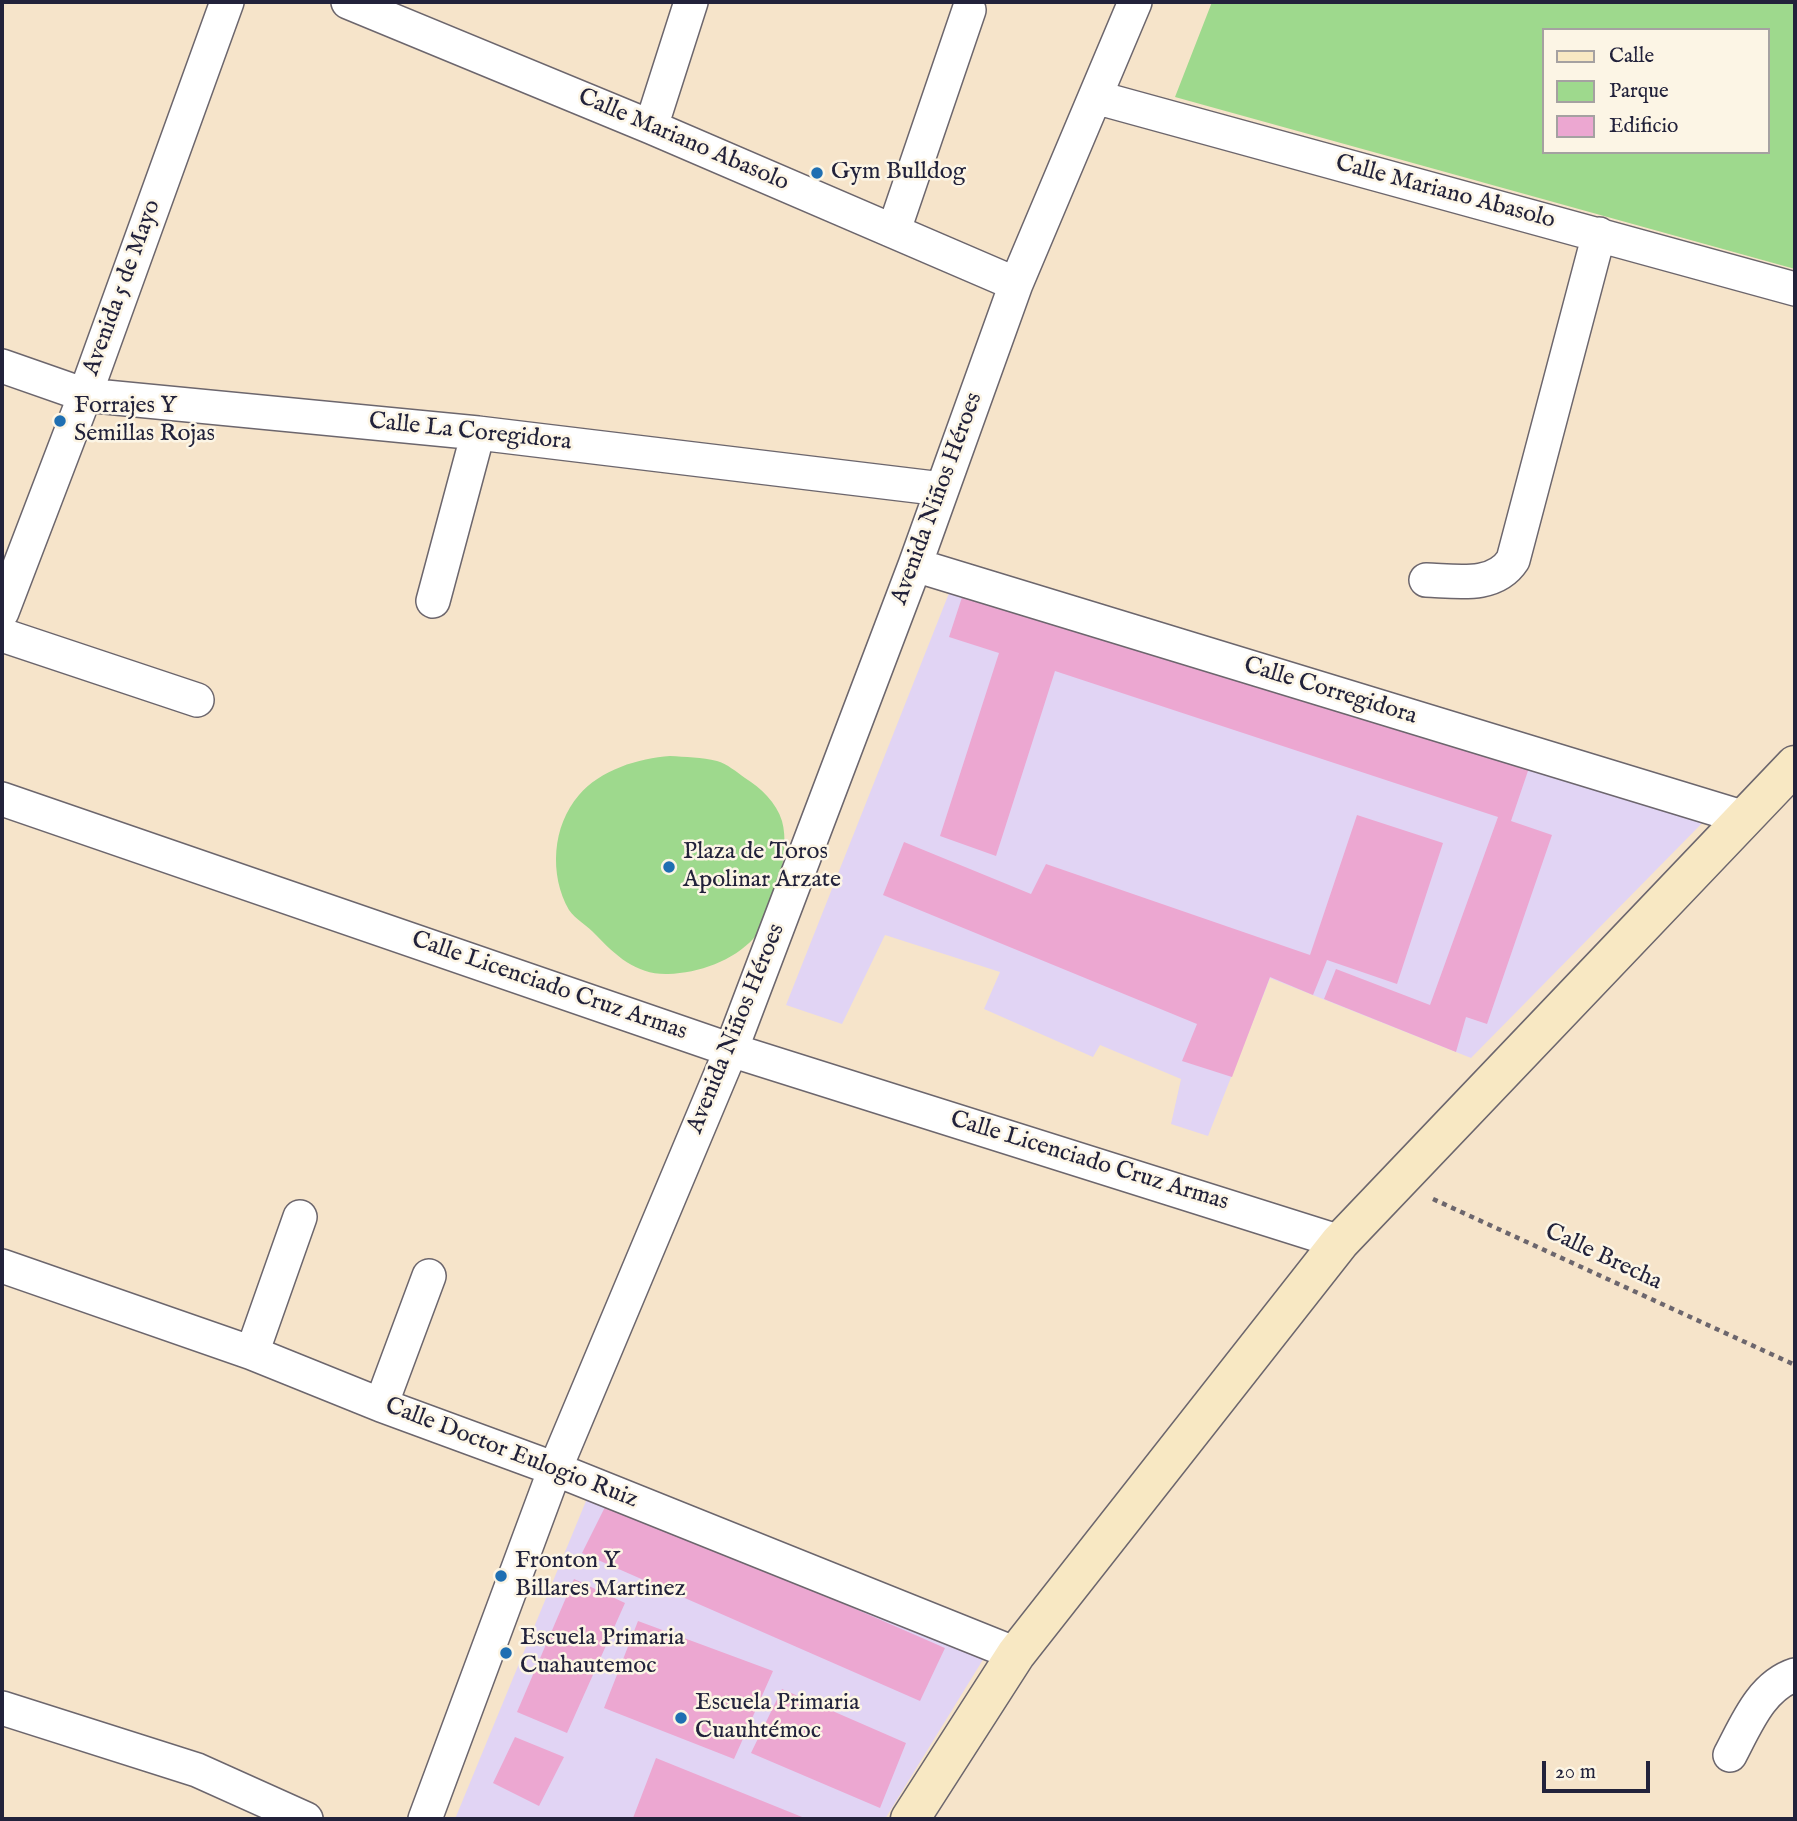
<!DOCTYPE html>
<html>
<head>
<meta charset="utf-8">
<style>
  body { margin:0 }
  #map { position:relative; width:1797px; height:1821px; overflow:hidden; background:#f6e4ca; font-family:"IM FELL English",serif }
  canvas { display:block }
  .frame { position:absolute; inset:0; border:4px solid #22223b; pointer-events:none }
  .legend { position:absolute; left:1542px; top:28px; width:228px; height:126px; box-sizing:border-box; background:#fcf5e5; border:2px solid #a5a1a1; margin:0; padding:9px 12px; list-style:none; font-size:21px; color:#22223b }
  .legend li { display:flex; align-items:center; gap:14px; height:35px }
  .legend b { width:35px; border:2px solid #a5a1a1 }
  .scale { position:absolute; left:1542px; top:1761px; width:108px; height:32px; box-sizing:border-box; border:4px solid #22223b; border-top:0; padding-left:9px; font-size:21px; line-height:24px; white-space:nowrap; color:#22223b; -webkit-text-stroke:5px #fcf5e5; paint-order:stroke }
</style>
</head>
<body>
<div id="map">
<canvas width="1797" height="1821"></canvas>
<div class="frame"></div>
<ul class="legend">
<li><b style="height:9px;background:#f8e8c3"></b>Calle</li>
<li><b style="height:19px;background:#9ed98d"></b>Parque</li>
<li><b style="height:19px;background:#eca7d1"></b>Edificio</li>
</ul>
<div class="scale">20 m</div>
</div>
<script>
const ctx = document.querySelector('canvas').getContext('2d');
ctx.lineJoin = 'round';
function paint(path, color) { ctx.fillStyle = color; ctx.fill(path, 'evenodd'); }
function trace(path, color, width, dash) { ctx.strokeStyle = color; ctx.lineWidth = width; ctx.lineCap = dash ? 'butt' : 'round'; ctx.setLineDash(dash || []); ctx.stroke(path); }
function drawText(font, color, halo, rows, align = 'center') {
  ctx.font = font + ' "IM FELL English",serif'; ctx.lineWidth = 5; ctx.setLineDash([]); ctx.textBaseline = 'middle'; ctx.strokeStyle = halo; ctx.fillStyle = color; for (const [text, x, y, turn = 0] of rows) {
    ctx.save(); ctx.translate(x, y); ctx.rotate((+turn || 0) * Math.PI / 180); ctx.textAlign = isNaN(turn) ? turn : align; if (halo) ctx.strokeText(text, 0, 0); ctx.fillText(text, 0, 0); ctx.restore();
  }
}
const built = new Path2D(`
  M955 578 1716 809 1471 1058 1270 978 1208 1136 1171 1124 1181 1079 1100 1045 1093 1057 984 1009 1000 972 885 935 842 1024 786 1005Z
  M593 1484 992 1645 885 1819H455Z`);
const green = new Path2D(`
  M1212 2H1795V269L1175 97ZM1543 30H1767V152H1543Z
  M670 756C685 757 702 757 717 761 727 764 737 772 745 778 761 788 776 802 782 821 791 852 774 914 754 938 733 961 699 973 668 974 637 975 616 956 596 935 588 926 575 919 569 910 549 875 552 826 579 795 600 770 639 758 670 756Z`);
const building = new Path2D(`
  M967 582 1531 762 1511 821 1552 835 1487 1024 1466 1017 1456 1052 1324 999 1336 969 1430 1005 1498 817 1055 671 996 856 940 836 999 653 949 637Z
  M1357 815 1443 843 1397 984 1327 960 1313 995 1270 977 1232 1077 1182 1061 1197 1024 883 895 904 842 1031 894 1046 864 1310 955Z
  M608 1501 945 1648 920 1701 582 1553Z
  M574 1579 625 1603 567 1733 517 1712Z
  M638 1621 773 1671 734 1759 604 1708Z
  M782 1689 906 1743 880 1808 751 1753Z
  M515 1737 564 1757 539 1806 493 1783Z
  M656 1758 807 1819H636L633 1818Z`);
const path = new Path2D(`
  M1433 1199 1795 1365`);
const street = new Path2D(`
  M348 2 651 127 1016 284
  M1095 97 1795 289
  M651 127 691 2
  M894 230 969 10
  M2 366 85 395 478 433 942 489
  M915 565 1745 818
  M1426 580C1456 581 1494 589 1513 560L1599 234
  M433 601 478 433
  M2 612 85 395 227 2
  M2 635 197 700
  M2 799 731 1050 1340 1242
  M2 1266 252 1353 381 1405 555 1469 1016 1654
  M252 1353 300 1217
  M381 1405 429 1276
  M2 1708 197 1770 306 1819
  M1730 1755C1746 1725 1761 1686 1795 1675
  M425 1819 555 1469 731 1050 915 565 1016 284 1135 2`);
const secondary = new Path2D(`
  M910 1819 1016 1654 1340 1242 1795 765`);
const markers = [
  [817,173,7,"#1f6fb2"],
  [60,421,7,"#1f6fb2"],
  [669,867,7,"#1f6fb2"],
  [501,1576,7,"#1f6fb2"],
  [506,1653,7,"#1f6fb2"],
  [681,1718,7,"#1f6fb2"]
];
const streetNames = [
  ["Calle Mariano Abasolo",683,141,23],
  ["Calle Mariano Abasolo",1445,193,15],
  ["Avenida 5 de Mayo",123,288,-70],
  ["Calle La Coregidora",470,433,6],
  ["Avenida Niños Héroes",938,499,-70],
  ["Calle Corregidora",1330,692,17],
  ["Calle Licenciado Cruz Armas",549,987,19],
  ["Avenida Niños Héroes",737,1029,-68],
  ["Calle Licenciado Cruz Armas",1089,1162,17],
  ["Calle Brecha",1603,1258,25],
  ["Calle Doctor Eulogio Ruiz",511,1454,21]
];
const poiNames = [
  ["Gym Bulldog",831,173],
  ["Forrajes Y",74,407],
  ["Semillas Rojas",74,435],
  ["Plaza de Toros",683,853],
  ["Apolinar Arzate",683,881],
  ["Fronton Y",515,1562],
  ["Billares Martinez",515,1590],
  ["Escuela Primaria",520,1639],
  ["Cuahautemoc",520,1667],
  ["Escuela Primaria",695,1704],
  ["Cuauhtémoc",695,1732]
];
paint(built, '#e1d4f4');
paint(green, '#9ed98d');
paint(building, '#eca7d1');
trace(street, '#6c666d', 36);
trace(secondary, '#6c666d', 41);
trace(path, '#6c666d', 4.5, [5, 5]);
trace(street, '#fff', 33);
trace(secondary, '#f8e8c3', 38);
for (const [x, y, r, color] of markers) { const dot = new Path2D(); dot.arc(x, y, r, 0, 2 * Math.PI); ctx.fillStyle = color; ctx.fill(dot); trace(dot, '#fcf5e5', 2.5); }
drawText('24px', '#22223b', '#fcf5e5', streetNames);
drawText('24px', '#22223b', '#fcf5e5', poiNames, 'left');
</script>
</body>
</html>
